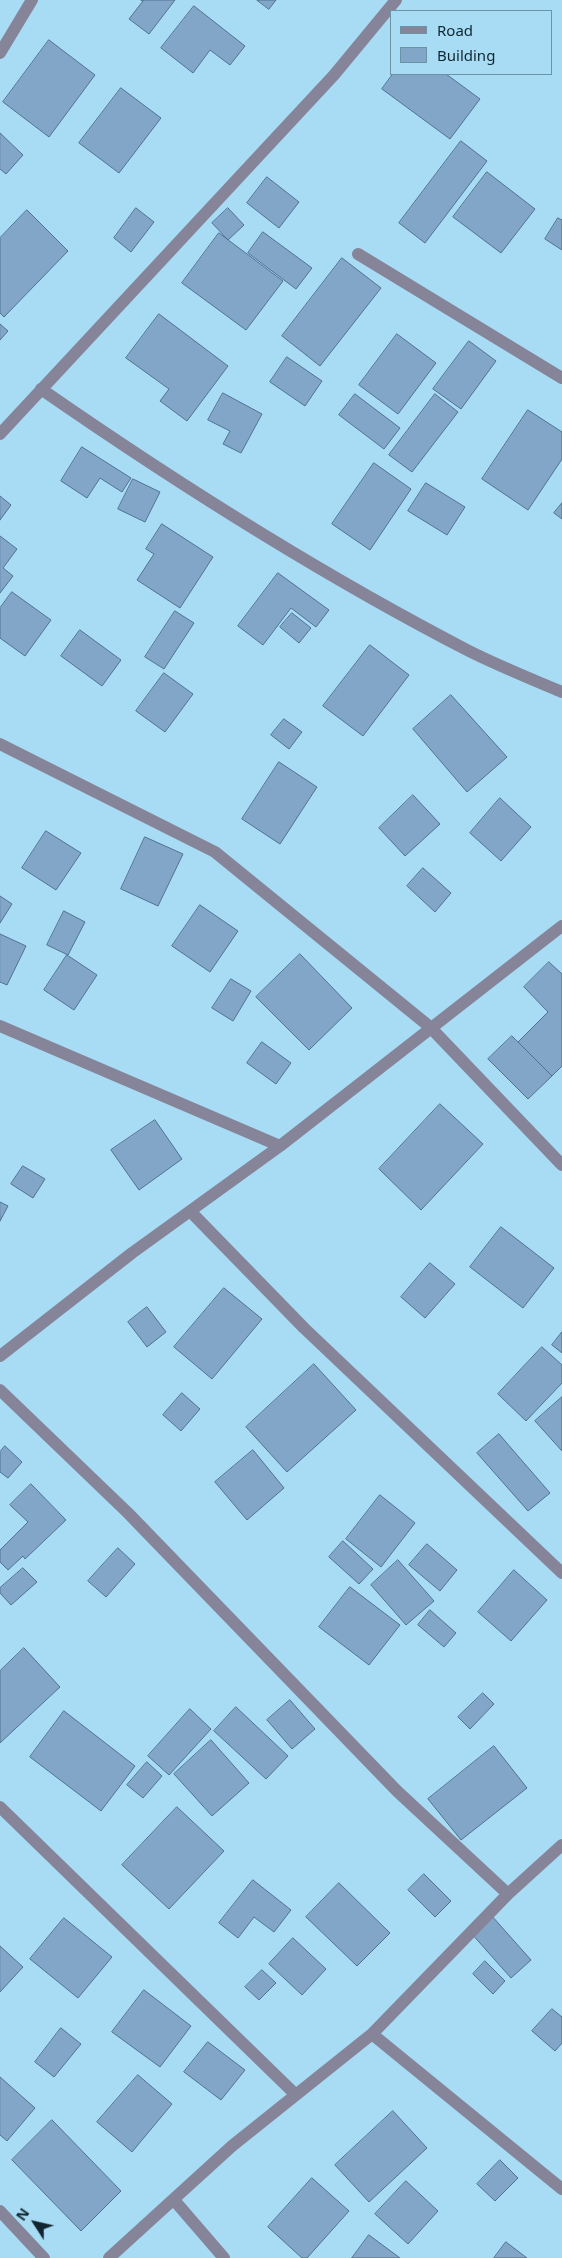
<!DOCTYPE html>
<html>
<head>
<meta charset="utf-8">
<style>
  body { margin:0 }
  #map { position:relative; width:562px; height:2258px; overflow:hidden; background:#a7dcf4; font-family:"Noto Sans",sans-serif }
  canvas { display:block }
  .legend { position:absolute; left:390px; top:10px; width:162px; height:65px; box-sizing:border-box; background:#a7dcf4; border:1px solid #6b93a5; margin:0; padding:6px 9px; list-style:none; font-size:15px; color:#11262f }
  .legend li { display:flex; align-items:center; gap:10px; height:25px }
  .legend b { width:25px; border:1px solid #6b93a5 }
  .north { position:absolute; left:10px; top:2198px; width:50px; height:50px; -webkit-text-stroke:4px #a7dcf4; paint-order:stroke; rotate:305deg; font-size:14px; font-weight:700; line-height:20px; text-align:center; color:#11262f }
  .north::after { content:''; display:block; margin:auto; width:18px; height:22px; background:#11262f; clip-path:polygon(50% 0,100% 100%,50% 72%,0 100%) }
</style>
</head>
<body>
<div id="map">
<canvas width="562" height="2258"></canvas>
<ul class="legend">
<li><b style="height:6px;background:#858498"></b>Road</li>
<li><b style="height:14px;background:#82a6c8"></b>Building</li>
</ul>
<div class="north">N</div>
</div>
<script>
const ctx = document.querySelector('canvas').getContext('2d');
ctx.lineJoin = 'round';
function paint(path, color) { ctx.fillStyle = color; ctx.fill(path, 'evenodd'); }
function trace(path, color, width, dash) { ctx.strokeStyle = color; ctx.lineWidth = width; ctx.lineCap = dash ? 'butt' : 'round'; ctx.setLineDash(dash || []); ctx.stroke(path); }
const building = new Path2D(`
  M141 0H175L149 34 129 19 143 1Z
  M257 0H276L269 9Z
  M194 6 245 46 230 65 210 50 193 73 161 48Z
  M49 40 95 75 49 137 3 102Z
  M393 74H446L480 99 450 139 382 89Z
  M121 88 161 118 119 173 79 143Z
  M0 133 23 155 6 174 0 169Z
  M461 141 487 161 425 243 399 223Z
  M487 172 535 209 501 253 453 217Z
  M267 177 299 202 279 228 247 203Z
  M136 208 154 222 131 252 114 238Z
  M228 208 244 225 228 240 212 223Z
  M27 210 68 251 4 317 0 313V238Z
  M558 218 562 220V250L545 239Z
  M263 232 312 268 296 289 248 253Z
  M219 233 283 281 246 330 182 283Z
  M342 258 381 288 320 366 282 336Z
  M159 314 228 366 187 421 160 401 169 389 126 358Z
  M0 324 8 331 0 340Z
  M397 334 436 363 398 414 359 385Z
  M469 341 496 361 461 409 433 389Z
  M287 357 322 381 305 406 270 382Z
  M223 393 262 414 241 453 223 444 230 431 208 420Z
  M355 394 400 428 384 449 339 415Z
  M435 394 458 412 412 472 389 455Z
  M528 410 562 432V459L528 510 482 479Z
  M82 447 131 478 122 492 100 478 87 498 61 481Z
  M374 463 411 489 370 550 332 524Z
  M133 479 160 492 145 522 118 509Z
  M426 483 465 507 447 535 408 511Z
  M0 496 11 505 0 520Z
  M562 503V519L554 513Z
  M162 524 213 557 180 608 137 580 154 554 146 549Z
  M0 536 17 549 3 568 13 576 0 593Z
  M278 573 329 610 316 627 291 608 263 645 238 626Z
  M12 592 51 620 25 656 0 638V608Z
  M175 611 194 623 164 669 145 657Z
  M292 613 311 628 299 643 280 627Z
  M80 630 121 660 102 686 61 656Z
  M370 645 409 675 363 736 323 706Z
  M164 673 193 694 165 732 136 711Z
  M451 695 507 757 467 792 413 729Z
  M284 719 302 732 289 749 271 735Z
  M279 762 317 787 280 844 242 819Z
  M413 795 440 824 405 856 379 828Z
  M500 798 531 827 501 861 470 833Z
  M46 831 81 853 56 890 22 868Z
  M145 837 183 854 158 906 121 889Z
  M423 868 451 893 435 912 407 886Z
  M0 896 12 904 0 923Z
  M200 905 238 931 210 972 172 946Z
  M64 911 85 922 68 955 47 945Z
  M0 934 26 946 7 985 0 982Z
  M300 954 352 1008 309 1050 256 997Z
  M67 955 97 975 74 1010 44 990Z
  M549 962 562 974V1066L552 1076 518 1042 548 1012 524 987Z
  M231 979 251 991 233 1021 212 1008Z
  M512 1036 552 1076 528 1099 488 1059Z
  M262 1042 291 1063 276 1084 247 1063Z
  M440 1104 483 1144 421 1210 379 1169Z
  M155 1120 182 1159 139 1190 111 1150Z
  M23 1166 45 1179 33 1198 11 1184Z
  M0 1202 8 1206 0 1221Z
  M501 1227 554 1268 523 1308 470 1267Z
  M430 1263 455 1284 425 1318 401 1297Z
  M224 1288 262 1319 212 1379 174 1347Z
  M147 1307 166 1332 147 1347 128 1322Z
  M562 1332V1353L552 1345Z
  M542 1347 562 1365V1383L526 1421 498 1394Z
  M314 1364 356 1410 287 1472 246 1427Z
  M182 1393 200 1409 181 1431 163 1415Z
  M562 1397V1451L535 1421Z
  M499 1434 550 1493 528 1511 477 1453Z
  M5 1446 22 1462 8 1478 0 1472V1452Z
  M253 1450 284 1488 247 1520 215 1482Z
  M31 1484 66 1520 25 1559 23 1556 8 1570 0 1562V1550L28 1522 10 1505Z
  M380 1495 415 1523 381 1567 346 1539Z
  M343 1541 373 1569 359 1584 329 1557Z
  M427 1544 457 1570 440 1591 409 1565Z
  M118 1548 135 1564 106 1597 88 1581Z
  M398 1560 434 1601 406 1625 371 1585Z
  M23 1568 37 1582 11 1605 0 1593V1588Z
  M514 1570 547 1600 511 1641 478 1612Z
  M350 1587 400 1625 369 1665 319 1627Z
  M430 1610 456 1633 444 1647 418 1625Z
  M24 1648 60 1687 0 1743V1671Z
  M483 1693 494 1704 470 1729 458 1717Z
  M290 1700 315 1729 292 1749 267 1720Z
  M236 1707 288 1756 266 1779 214 1731Z
  M190 1709 211 1729 169 1775 148 1756Z
  M64 1711 135 1766 101 1811 30 1757Z
  M211 1740 249 1783 212 1816 174 1774Z
  M494 1746 527 1788 461 1840 428 1799Z
  M147 1762 162 1776 143 1798 127 1785Z
  M177 1807 224 1851 169 1909 122 1865Z
  M424 1874 451 1901 435 1917 408 1890Z
  M253 1880 291 1910 274 1932 254 1917 238 1938 219 1923Z
  M339 1883 390 1933 357 1966 306 1917Z
  M491 1915 531 1960 511 1978 471 1933Z
  M64 1918 112 1957 78 1998 30 1959Z
  M293 1938 326 1969 302 1995 269 1964Z
  M0 1946 23 1967 0 1992Z
  M485 1961 505 1981 493 1994 473 1974Z
  M262 1970 276 1983 259 2000 245 1987Z
  M144 1990 191 2026 160 2067 112 2032Z
  M552 2009 562 2017V2043L555 2051 532 2031Z
  M61 2028 81 2044 54 2077 35 2062Z
  M208 2042 245 2070 221 2100 184 2072Z
  M138 2075 172 2104 132 2152 97 2122Z
  M0 2077 35 2108 7 2141 0 2135Z
  M393 2111 427 2148 369 2202 335 2165Z
  M52 2120 121 2191 81 2231 12 2160Z
  M500 2160 518 2178 495 2201 477 2184Z
  M312 2178 349 2211 307 2258H302L268 2227Z
  M406 2181 438 2211 408 2244 375 2214Z
  M369 2235 400 2258H352Z
  M506 2242 527 2258H494Z`);
const minor = new Path2D(`
  M0 53 32 0
  M358 254 562 378
  M41 389C178 484 320 574 469 651 499 666 531 679 562 692
  M0 434 334 75 396 0
  M0 744 215 852 430 1027 562 1165
  M0 1026 280 1146
  M190 1211 304 1328 562 1573
  M0 1356 132 1253 280 1146 562 926
  M0 1390 128 1513 397 1791 508 1894
  M0 1807 296 2095
  M562 1845 508 1894 372 2034 562 2189
  M174 2200 224 2258
  M0 2211 44 2258
  M109 2258 232 2146 372 2034`);
paint(building, '#82a6c8');
trace(building, '#507292', 1);
trace(minor, '#858498', 12);
</script>
</body>
</html>
